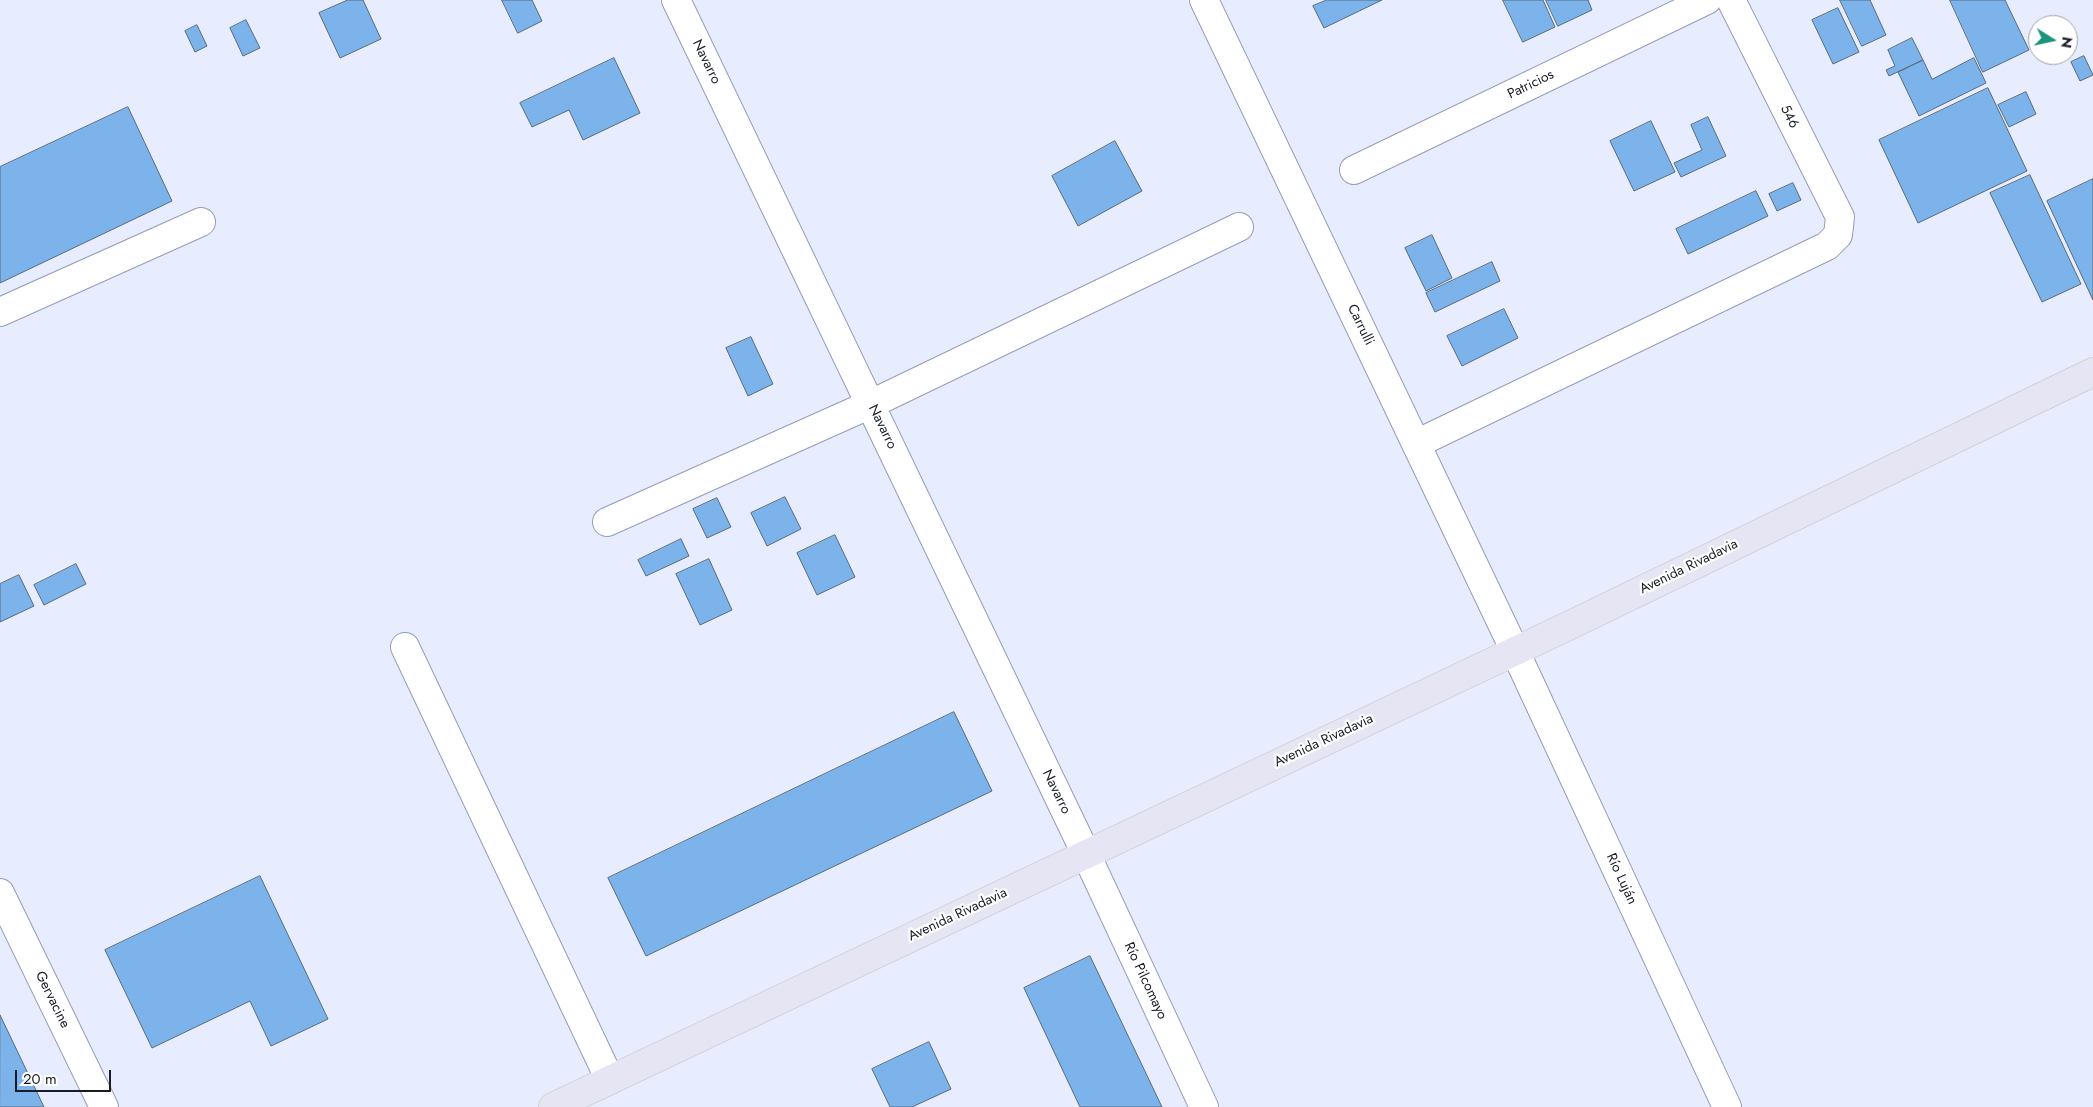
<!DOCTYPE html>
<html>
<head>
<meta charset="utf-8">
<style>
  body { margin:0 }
  #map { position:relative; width:2093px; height:1107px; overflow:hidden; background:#e7edfe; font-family:Jost,sans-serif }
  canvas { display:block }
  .north { position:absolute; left:2028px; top:15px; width:50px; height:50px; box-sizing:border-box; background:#fff; border:1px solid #a3a4a8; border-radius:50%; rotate:100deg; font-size:14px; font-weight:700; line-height:20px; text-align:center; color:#191c26 }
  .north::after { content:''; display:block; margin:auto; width:18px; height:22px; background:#1b947a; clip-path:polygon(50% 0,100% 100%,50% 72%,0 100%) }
  .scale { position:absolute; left:15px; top:1070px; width:96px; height:22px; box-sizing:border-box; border:2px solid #191c26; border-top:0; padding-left:6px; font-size:15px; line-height:18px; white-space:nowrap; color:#191c26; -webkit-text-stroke:4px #fff; paint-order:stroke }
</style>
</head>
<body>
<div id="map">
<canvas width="2093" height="1107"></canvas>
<div class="north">N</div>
<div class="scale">20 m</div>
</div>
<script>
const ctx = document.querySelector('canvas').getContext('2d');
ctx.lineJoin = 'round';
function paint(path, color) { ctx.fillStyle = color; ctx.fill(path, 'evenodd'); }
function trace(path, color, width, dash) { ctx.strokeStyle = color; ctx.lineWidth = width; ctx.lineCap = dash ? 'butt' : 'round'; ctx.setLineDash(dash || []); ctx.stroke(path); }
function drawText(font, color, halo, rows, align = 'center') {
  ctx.font = font + ' Jost,sans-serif'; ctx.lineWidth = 4.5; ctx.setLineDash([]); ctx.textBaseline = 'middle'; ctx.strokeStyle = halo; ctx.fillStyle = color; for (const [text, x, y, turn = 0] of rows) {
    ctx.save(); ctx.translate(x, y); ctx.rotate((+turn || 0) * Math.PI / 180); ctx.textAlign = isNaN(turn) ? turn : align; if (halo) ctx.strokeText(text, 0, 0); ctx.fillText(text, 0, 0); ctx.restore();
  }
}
const building = new Path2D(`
  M348 0H363L381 39 340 58 319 13Z
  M502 0H532L542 21 518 33Z
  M1327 0H1382L1324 28 1313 6Z
  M1503 0H1543L1555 27 1523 42Z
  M1546 0H1588L1592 10 1558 26Z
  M1840 0H1870L1886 35 1862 46Z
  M1950 0H2005L2029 50 1983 72Z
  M1838 8 1859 52 1833 64 1812 20Z
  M246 20 260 48 243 56 230 28Z
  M197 25 207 46 195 52 185 31Z
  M1912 38 1923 60 1889 76 1886 70 1895 66 1888 50Z
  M2084 56 2093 75 2080 81 2071 62Z
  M614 58 640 113 583 140 569 110 532 127 520 103Z
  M1974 58 1986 83 1919 116 1898 72 1923 60 1932 79Z
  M1988 88 2027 171 1918 223 1879 140Z
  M2026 92 2036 114 2009 127 1998 105Z
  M128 107 172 201 0 283V167Z
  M1708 117 1726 156 1681 177 1674 163 1702 150 1691 125Z
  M1651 121 1675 172 1634 191 1610 141Z
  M1115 141 1142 191 1078 226 1052 176Z
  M2030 175 2081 284 2042 302 1990 193Z
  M2093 179V300L2047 201Z
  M1793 183 1801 200 1777 211 1769 194Z
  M1756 191 1768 216 1688 254 1676 229Z
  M1432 235 1452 278 1426 291 1405 248Z
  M1492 262 1500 281 1435 312 1426 293Z
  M1504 309 1518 338 1462 366 1447 336Z
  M751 337 773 384 748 396 726 348Z
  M785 497 801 529 767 546 751 513Z
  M717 498 731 527 707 538 693 509Z
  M835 535 855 577 817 595 797 553Z
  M681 539 689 556 646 576 638 560Z
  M709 559 732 610 700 625 676 574Z
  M76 564 86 584 44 605 34 585Z
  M19 575 34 606 0 622V584Z
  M954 712 992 791 646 956 608 878Z
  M260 876 328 1019 271 1046 250 1001 152 1048 105 950Z
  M1090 956 1162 1107H1080L1024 988Z
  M0 1015 44 1107H0Z
  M929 1042 951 1089 912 1107H890L872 1069Z`);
const minor = new Path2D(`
  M676 0 1086 854 1204 1107
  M1204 0 1515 651 1727 1107
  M1354 170 1707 0
  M0 312 201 222
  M1416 444 1827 246 1838 235 1840 217 1731 0
  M607 522 871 404 1239 227
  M405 647 610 1080
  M0 893 104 1107`);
const major = new Path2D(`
  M553 1107 1564 628 2093 372`);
const streetNames = [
  ["Navarro",706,62,64],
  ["Patricios",1531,85,-26],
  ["546",1789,117,63],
  ["Carrulli",1360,325,64],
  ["Navarro",882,427,64],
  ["Avenida Rivadavia",1689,567,-26],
  ["Avenida Rivadavia",1324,741,-25],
  ["Navarro",1056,792,64],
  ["Río Luján",1621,879,65],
  ["Avenida Rivadavia",958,915,-25],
  ["Río Pilcomayo",1145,981,65],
  ["Gervacine",52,1000,64]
];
paint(building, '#7cb3eb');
trace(building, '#576a7e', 1);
trace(minor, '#939db7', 30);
trace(major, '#d1d2d4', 30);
trace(minor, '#fff', 28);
trace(major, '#e6e5f4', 28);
drawText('14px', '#191c26', '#fff', streetNames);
</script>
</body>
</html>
